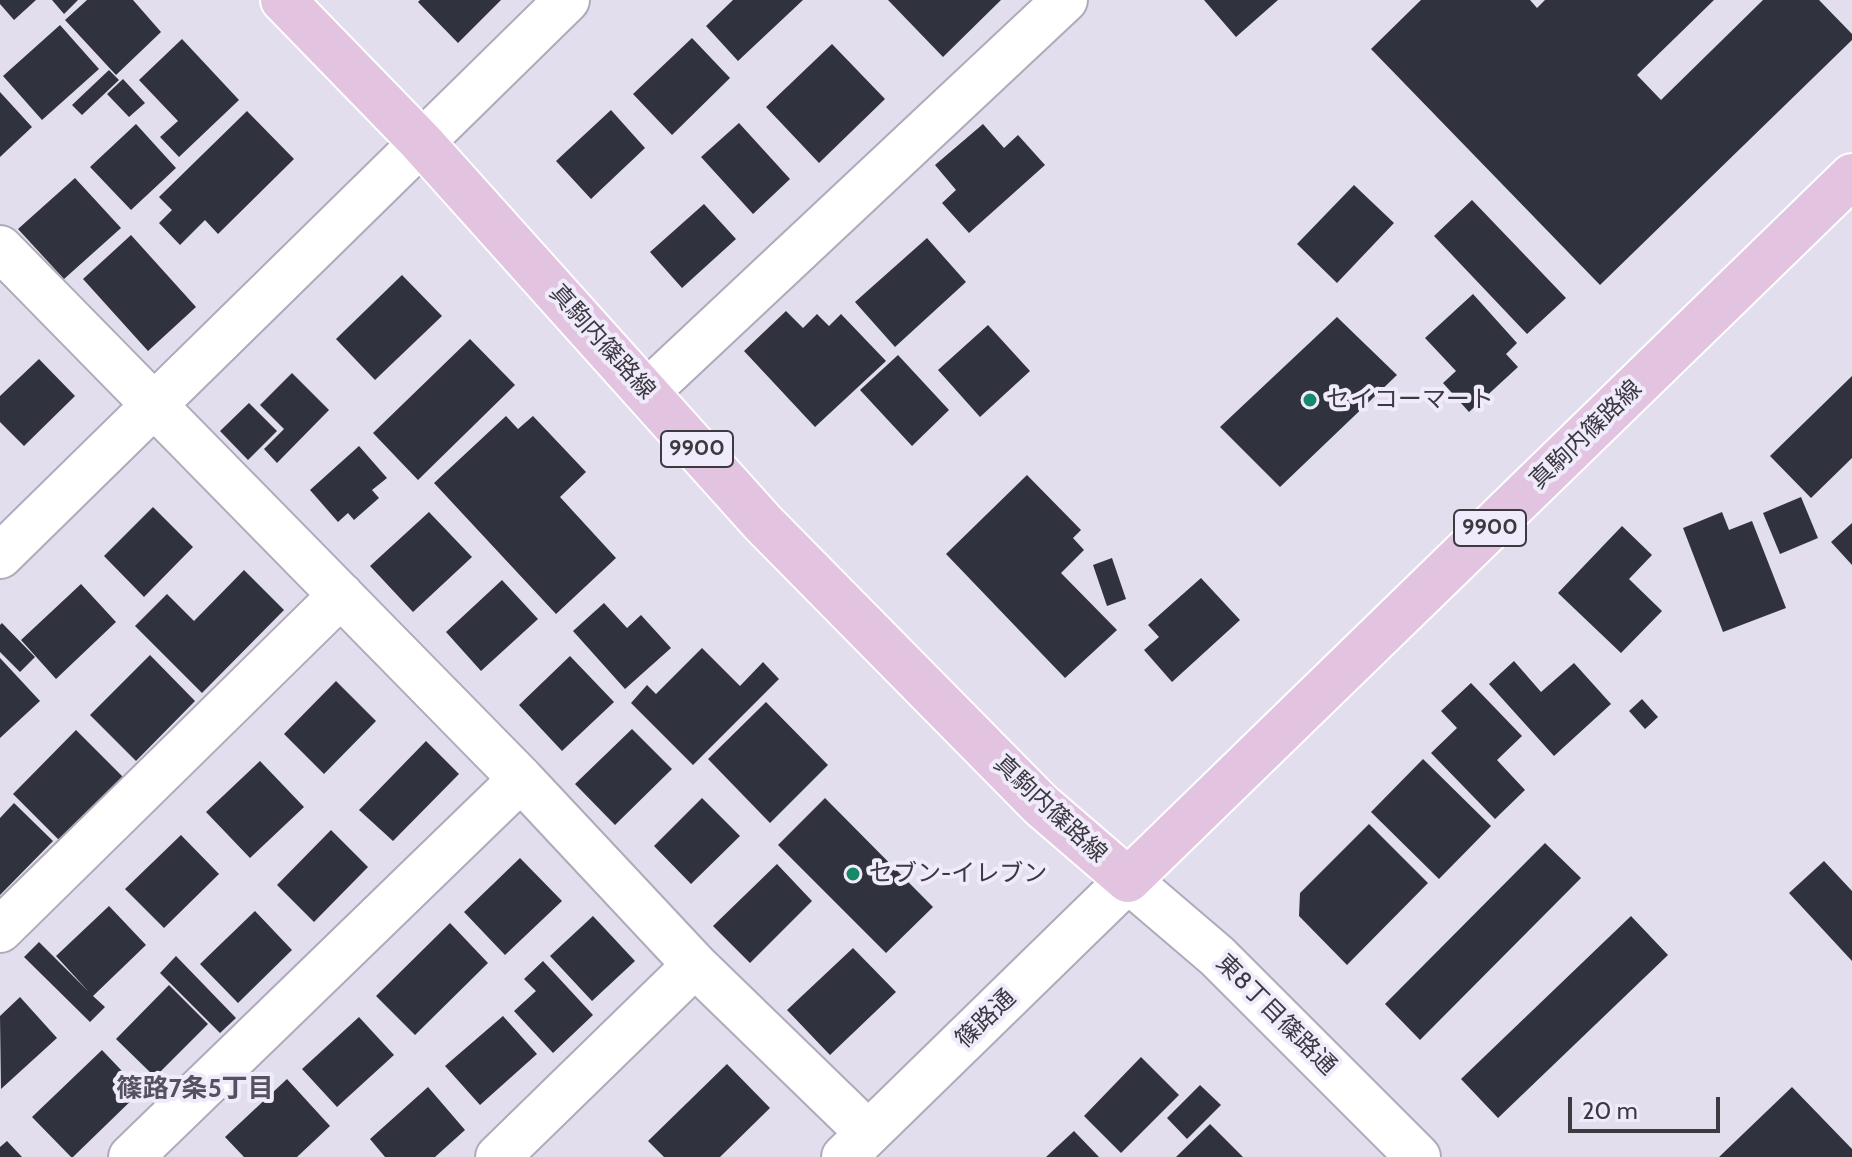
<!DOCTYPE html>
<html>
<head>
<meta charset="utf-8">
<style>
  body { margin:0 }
  #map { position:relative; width:1852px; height:1157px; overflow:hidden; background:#e3deed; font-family:Cabin,sans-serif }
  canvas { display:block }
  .scale { position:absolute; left:1568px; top:1097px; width:152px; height:36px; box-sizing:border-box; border:4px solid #3c3940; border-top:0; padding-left:10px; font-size:24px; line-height:28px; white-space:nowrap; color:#3c3940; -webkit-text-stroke:6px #f0ebfb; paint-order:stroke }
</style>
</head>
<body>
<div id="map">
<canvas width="1852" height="1157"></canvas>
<div class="scale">20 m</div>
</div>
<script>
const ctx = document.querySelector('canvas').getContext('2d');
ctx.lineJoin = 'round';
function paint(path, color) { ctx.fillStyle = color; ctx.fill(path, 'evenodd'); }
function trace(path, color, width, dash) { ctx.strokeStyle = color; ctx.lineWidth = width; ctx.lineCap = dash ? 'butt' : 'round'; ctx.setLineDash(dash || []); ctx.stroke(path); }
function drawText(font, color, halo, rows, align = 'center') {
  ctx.font = font + ' Cabin,"Noto Sans JP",sans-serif'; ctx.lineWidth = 8; ctx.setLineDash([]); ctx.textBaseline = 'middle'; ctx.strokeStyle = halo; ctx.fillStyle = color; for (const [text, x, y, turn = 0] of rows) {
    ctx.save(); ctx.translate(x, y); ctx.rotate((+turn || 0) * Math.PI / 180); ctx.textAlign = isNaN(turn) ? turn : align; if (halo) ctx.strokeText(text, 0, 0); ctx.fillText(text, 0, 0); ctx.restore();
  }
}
const building = new Path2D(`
  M0 0H36L14 20 0 4Z
  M52 0H78L64 14Z
  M87 0H133L161 32 116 75 65 20Z
  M420 0H501L458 43 418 2Z
  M733 0H803L738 61 706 26Z
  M888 0H1001L943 57Z
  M1204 0H1278L1236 37Z
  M1421 0H1530L1537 8 1545 0H1714L1637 75 1661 100 1763 0H1819L1852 34V40L1600 285 1371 49Z
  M60 25 99 69 42 120 3 76Z
  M692 38 730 78 672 135 633 94Z
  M182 39 239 100 179 157 160 137 178 121 139 80Z
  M832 44 885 99 819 163 766 107Z
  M109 70 119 80 82 115 72 105Z
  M123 79 145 103 129 117 107 94Z
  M0 92 32 127 0 157Z
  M611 110 645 148 591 199 556 161Z
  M247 111 294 159 218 234 205 220 180 245 159 223 172 210 159 197Z
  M739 123 790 179 753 214 701 157Z
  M136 124 176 168 131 210 90 167Z
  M983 124 1004 148 1018 135 1045 165 969 233 942 203 956 190 935 165Z
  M75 178 121 228 64 279 18 229Z
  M1354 185 1394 223 1337 283 1297 244Z
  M1472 200 1566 298 1527 334 1434 236Z
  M704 204 736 239 682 288 650 252Z
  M131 235 196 307 148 351 83 279Z
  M927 238 966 282 895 347 855 302Z
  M402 275 442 316 375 380 336 339Z
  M1473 294 1517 343 1506 354 1518 367 1469 412 1443 383 1456 371 1425 338Z
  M786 311 803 328 817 314 829 326 841 314 886 361 815 427 744 351Z
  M1337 317 1397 375 1280 487 1220 427Z
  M988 325 1030 371 980 417 938 370Z
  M470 339 515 385 418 480 373 433Z
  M898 355 949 410 912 446 860 390Z
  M39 359 75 396 24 446 0 422V396Z
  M292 373 329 410 277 463 264 449 284 429 260 405Z
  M1852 376V458L1811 498 1770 456Z
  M249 403 277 431 248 460 220 431Z
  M506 416 518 429 533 416 586 472 560 497 616 558 556 614 434 483Z
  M359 446 387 478 372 490 379 498 354 520 348 513 338 522 310 490Z
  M1027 475 1081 530 1073 538 1084 550 1061 573 1117 630 1065 678 946 554Z
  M1801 497 1818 538 1780 554 1763 513Z
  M153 507 193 547 144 597 104 556Z
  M429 512 472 557 413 612 370 566Z
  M1722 512 1729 530 1752 521 1786 608 1723 632 1683 528Z
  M1852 523V565L1831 542Z
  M1622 526 1652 555 1629 579 1662 611 1621 653 1558 593Z
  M1112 558 1126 599 1107 606 1093 565Z
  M244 570 284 610 202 693 135 626 167 594 194 621Z
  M1201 578 1240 620 1172 682 1144 650 1159 637 1148 625Z
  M502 580 538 619 481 671 446 632Z
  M81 584 116 622 56 679 21 640Z
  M604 603 627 628 641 615 671 648 625 689 573 631Z
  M2 623 35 657 20 672 0 652V625Z
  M702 648 740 686 763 662 779 679 693 765 631 703 647 685 656 694Z
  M150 655 195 701 136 761 90 715Z
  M570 656 614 702 562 751 519 705Z
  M0 658 40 701 0 738Z
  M1514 661 1541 692 1574 663 1611 704 1554 756 1489 684Z
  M336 681 376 721 324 774 284 734Z
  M1471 683 1522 736 1497 760 1525 790 1495 819 1431 753 1457 728 1441 711Z
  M1642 699 1658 717 1645 729 1629 711Z
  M766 702 828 765 770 823 708 759Z
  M632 729 672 769 615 825 575 784Z
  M76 730 125 779 62 843 13 794Z
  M426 741 459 774 393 841 359 810Z
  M1423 759 1491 826 1439 879 1371 812Z
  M260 761 304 807 250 858 206 812Z
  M702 798 740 836 691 884 654 846Z
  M825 798 933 907 886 953 778 845Z
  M14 803 53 841 0 895V818Z
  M1369 824 1428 883 1347 965 1299 916 1300 893Z
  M331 830 368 867 314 922 277 885Z
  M181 835 219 874 164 928 125 889Z
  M1545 843 1581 878 1420 1040 1385 1004Z
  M520 858 562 901 505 955 464 912Z
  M1824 861 1852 891V961L1789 893Z
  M777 864 812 901 750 963 713 926Z
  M109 906 146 945 93 996 105 1007 90 1022 24 957 39 942 89 992 56 956Z
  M255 911 292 950 238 1003 200 964Z
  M593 916 635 961 592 1001 550 956Z
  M1631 916 1668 955 1498 1118 1461 1079Z
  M450 923 488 963 415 1035 376 996Z
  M853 948 896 992 830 1055 787 1010Z
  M176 956 236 1018 220 1033 160 973Z
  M543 961 593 1015 553 1053 514 1011 536 991 524 979Z
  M169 985 208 1024 155 1077 116 1039Z
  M20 997 57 1038 1 1089 0 1016Z
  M503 1016 537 1054 480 1105 445 1066Z
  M359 1017 394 1055 337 1107 302 1069Z
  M102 1050 141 1091 73 1157H71L32 1117Z
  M1141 1057 1179 1095 1121 1153 1084 1116Z
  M727 1064 770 1108 720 1157H664L648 1141Z
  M287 1079 330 1126 297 1157H244L225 1137Z
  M1200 1085 1221 1105 1187 1139 1167 1118Z
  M428 1087 465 1130 435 1157H385L370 1139Z
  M1792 1087 1852 1149V1157H1719Z
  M1210 1124 1243 1157H1176Z
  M1074 1131 1099 1157H1046Z
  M7 1141 22 1157H0V1147Z`);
const minor = new Path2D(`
  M0 248 521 779 695 965 868 1133
  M647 392 1065 0
  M0 556 567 0
  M0 930 341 595
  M131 1157 521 779
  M498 1157 695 965`);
const secondary = new Path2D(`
  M844 1157 1128 880 1217 956 1418 1157`);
const primary = new Path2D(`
  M283 0 421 142 763 523 1041 805 1128 880 1852 176`);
const markers = [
  [1310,400,8,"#178868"],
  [853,874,8,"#178868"]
];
const shields = [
  [697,449,72],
  [1490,528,72]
];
const shieldNames = [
  ["9900",697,449],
  ["9900",1490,528]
];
const streetNames = [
  ["真駒内篠路線",602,342,48],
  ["真駒内篠路線",1586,435,-44],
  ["真駒内篠路線",1050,809,43],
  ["東8丁目篠路通",1276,1015,45],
  ["篠路通",986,1019,-44]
];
const poiNames = [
  ["セイコーマート",1326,400],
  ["セブン-イレブン",869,874]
];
const neighbourhoodNames = [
  ["篠路7条5丁目",195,1089]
];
paint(building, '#30323e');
trace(minor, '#afaab9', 48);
trace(secondary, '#afaab9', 48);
trace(primary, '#fff', 48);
trace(minor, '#fff', 44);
trace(secondary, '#fff', 44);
trace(primary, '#e2c3e0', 44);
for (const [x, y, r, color] of markers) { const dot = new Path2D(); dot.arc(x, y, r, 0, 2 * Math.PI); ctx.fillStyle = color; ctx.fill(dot); trace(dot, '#f0ebfb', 3); }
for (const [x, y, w] of shields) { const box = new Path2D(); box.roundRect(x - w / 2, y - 18, w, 36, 6); ctx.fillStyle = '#f0ebfb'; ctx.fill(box); trace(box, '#3c3940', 2); }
drawText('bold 22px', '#3c3940', null, shieldNames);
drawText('24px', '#3c3940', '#f0ebfb', streetNames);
drawText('24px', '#3c3940', '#f0ebfb', poiNames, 'left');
drawText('bold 26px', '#55515e', '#f0ebfb', neighbourhoodNames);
</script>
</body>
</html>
